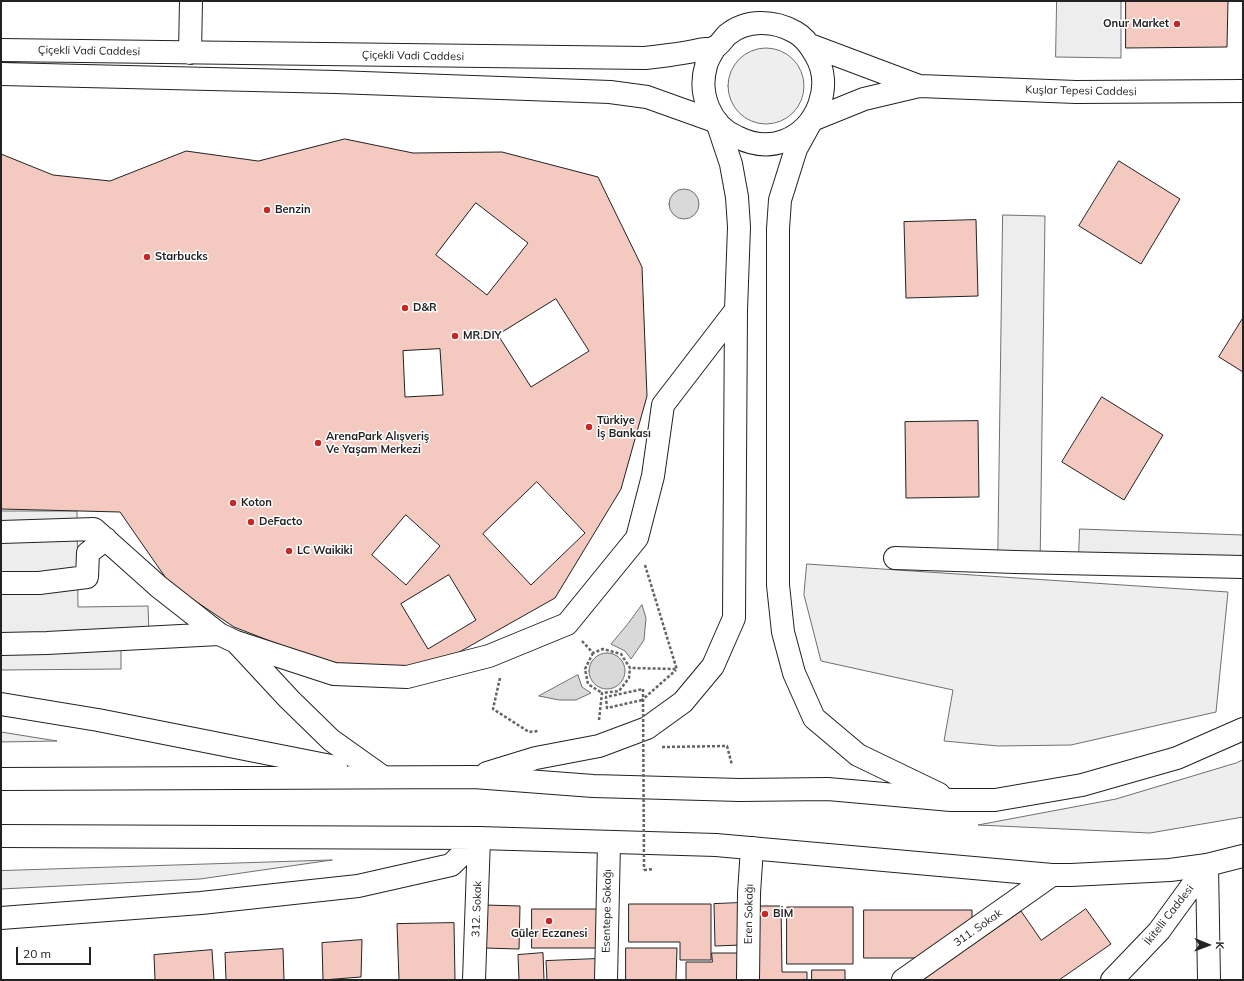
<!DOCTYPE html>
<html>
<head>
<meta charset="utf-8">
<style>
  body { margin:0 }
  #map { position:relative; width:1244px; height:981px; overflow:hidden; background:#fff; font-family:Mulish,sans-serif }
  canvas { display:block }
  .frame { position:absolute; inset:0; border:2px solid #222; pointer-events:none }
  .north { position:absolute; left:1188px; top:925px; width:40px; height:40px; -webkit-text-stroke:3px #fff; paint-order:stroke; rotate:91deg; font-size:11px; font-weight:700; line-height:16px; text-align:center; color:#222 }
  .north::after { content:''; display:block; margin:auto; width:14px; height:18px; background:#222; clip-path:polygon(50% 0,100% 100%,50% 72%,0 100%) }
  .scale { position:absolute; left:16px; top:947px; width:75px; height:18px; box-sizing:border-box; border:2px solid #222; border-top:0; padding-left:5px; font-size:12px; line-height:14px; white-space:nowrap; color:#222; -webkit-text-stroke:3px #fff; paint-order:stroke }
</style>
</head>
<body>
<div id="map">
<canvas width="1244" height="981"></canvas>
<div class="frame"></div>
<div class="north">K</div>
<div class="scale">20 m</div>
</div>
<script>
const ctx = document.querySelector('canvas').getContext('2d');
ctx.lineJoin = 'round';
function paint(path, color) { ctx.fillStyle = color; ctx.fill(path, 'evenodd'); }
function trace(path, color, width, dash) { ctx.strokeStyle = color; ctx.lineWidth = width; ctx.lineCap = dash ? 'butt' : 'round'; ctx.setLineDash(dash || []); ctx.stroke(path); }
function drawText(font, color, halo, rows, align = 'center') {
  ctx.font = font + ' Mulish,sans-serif'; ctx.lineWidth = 3; ctx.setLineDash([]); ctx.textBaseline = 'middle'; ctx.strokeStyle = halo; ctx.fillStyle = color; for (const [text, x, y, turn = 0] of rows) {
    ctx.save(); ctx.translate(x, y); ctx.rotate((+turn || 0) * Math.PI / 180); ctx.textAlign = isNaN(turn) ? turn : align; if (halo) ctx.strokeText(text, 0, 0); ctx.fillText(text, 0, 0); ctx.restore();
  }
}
const green = new Path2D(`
  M728 86a38 38 0 1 1 76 0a38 38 0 1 1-76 0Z
  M807 564 1228 592 1216 712 1071 745 998 746 944 741 953 690 821 661 804 595Z
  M1 732 57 741 1 742Z
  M1243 760V817L1150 833 978 825 1116 799 1236 763Z
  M332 860 200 879 1 889V871Z`);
const parking = new Path2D(`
  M1057 1H1121V58L1056 57Z
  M1003 215 1045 216 1040 569H998Z
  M1 511H77L78 607 148 606 149 633 121 634V669L1 670Z
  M1080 529 1243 535V562L1079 556Z`);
const water = new Path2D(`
  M669 204a15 15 0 1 1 30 0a15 15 0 1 1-30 0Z
  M642 605 646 618 644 640 631 659 625 651 611 644 627 625Z
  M589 671a18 18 0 1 1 36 0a18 18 0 1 1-36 0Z
  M578 675 582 687 591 693 576 700H559L539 696Z`);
const building = new Path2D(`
  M1126 1H1228L1227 47 1126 48Z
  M345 139 413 153 502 152 598 177 642 267 647 396 621 489 555 598 438 664 370 669 319 660 234 627 170 584 120 512 1 509V154L53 175 110 181 186 151 258 161Z
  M1119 161 1180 199 1141 264 1079 226Z
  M476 203 528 243 487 295 436 255Z
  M976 220 978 296 906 298 904 222Z
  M556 299 589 351 531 387 498 335Z
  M1243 318V372L1219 357Z
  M440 349 443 395 405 397 403 351Z
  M1102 397 1163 435 1124 500 1062 462Z
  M978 421 979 497 906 498 905 422Z
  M537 482 585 533 531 585 483 534Z
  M406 515 440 546 406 585 372 555Z
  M449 575 476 620 428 649 401 604Z
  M739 903 741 945 715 946 714 904Z
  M629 904H711V960H680V942H629Z
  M485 905 520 906 519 949 484 948Z
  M755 906H781L782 972H807V980H756Z
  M787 907H853V964H787Z
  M532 909H597V948H532Z
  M1086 909 1111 944 1059 980H922L1021 911 1041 940Z
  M864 910H972V925L920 958H864Z
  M454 923 455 980H399L397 924Z
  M362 940 361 977 323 980 322 943Z
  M626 948H677L676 980H626Z
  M283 949 284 980H226L225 953Z
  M212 950 214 980H155L154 955Z
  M543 953 544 980H519L518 955Z
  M712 953H739V980H686V962H712Z
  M596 959 597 980H547L546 961Z
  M812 970H845V980H812Z`);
const path = new Path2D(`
  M645 565 677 670
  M582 641 593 653 603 649 621 654 630 668 676 669
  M593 653 585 669 588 684 602 693
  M500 678 493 709 529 732 538 731
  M642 700 607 708 606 697 643 689
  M641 701 676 670
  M599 720 602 693 619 691 629 678 630 668
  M662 747 727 746 732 765
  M644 870 654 869`);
const minor = new Path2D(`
  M810 45 919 86
  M1 50 645 58C663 56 681 54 699 50 704 49 709 49 714 48 719 46 723 39 727 35 746 19 774 20 795 32 804 37 810 45 815 54 834 85 818 128 784 141 768 147 751 144 737 137 710 126 698 93 706 66 707 60 712 53 715 47
  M190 53 191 1
  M1 74 336 82 610 92 647 97 717 122
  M812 120 864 99 919 86 1076 92 1243 91
  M1 532 94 529 159 587 219 634 236 642 334 674 407 677 489 656 567 624 637 538 653 476 663 405 736 310
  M895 558 1015 562 1243 567
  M1 583H39L87 577 88 553 106 539
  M237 643 289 699 331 740 383 777
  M1 644 47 643 219 634
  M1207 865 1209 980
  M474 980 479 838
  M606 980 609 843
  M748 980 749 893 752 848
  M903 980 1052 875
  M1112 980 1159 931 1207 865`);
const major = new Path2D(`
  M812 120 796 149 780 200 778 229V585L783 632 794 673 814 718 858 755 939 794
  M1 704 98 720 336 767
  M487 773 536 758 599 746 647 728 683 702 713 666 734 618 736 310 739 227 737 197 731 164 717 122
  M1 779 474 777 593 786 740 790 828 789 951 800H995L1082 785 1177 758 1243 729
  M1 836 479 838 716 845 1052 875H1071L1170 870 1207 865 1243 856
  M1 918 201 903 358 886 451 865 479 838`);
const pathBridge = new Path2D(`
  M643 689 644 870`);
const markers = [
  [1177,24,4,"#c62828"],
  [267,210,4,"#c62828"],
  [147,257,4,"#c62828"],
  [405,308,4,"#c62828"],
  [455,336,4,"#c62828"],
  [589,427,4,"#c62828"],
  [318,443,4,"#c62828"],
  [233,503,4,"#c62828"],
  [251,522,4,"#c62828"],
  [289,551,4,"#c62828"],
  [765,914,4,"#c62828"],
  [549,921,4,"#c62828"]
];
const poiNames = [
  ["Onur Market",1169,24,"right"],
  ["Benzin",275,210],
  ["Starbucks",155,257],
  ["D&R",413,308],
  ["MR.DIY",463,336],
  ["Türkiye",597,421],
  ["İş Bankası",597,434],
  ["ArenaPark Alışveriş",326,437],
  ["Ve Yaşam Merkezi",326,450],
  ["Koton",241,503],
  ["DeFacto",259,522],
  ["LC Waikiki",297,551],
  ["BİM",773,914],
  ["Güler Eczanesi",549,934,"center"]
];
const streetNames = [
  ["Çiçekli Vadi Caddesi",89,51,1],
  ["Çiçekli Vadi Caddesi",413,56,1],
  ["Kuşlar Tepesi Caddesi",1081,91,1],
  ["312. Sokak",477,909,-88],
  ["Esentepe Sokağı",607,911,-89],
  ["Eren Sokağı",749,914,-89],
  ["İkitelli Caddesi",1169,915,-52],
  ["311. Sokak",978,928,-35]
];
paint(green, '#eee');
trace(green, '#6f6f6f', 1);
paint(parking, '#ededed');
trace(parking, '#6f6f6f', 1);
paint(water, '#d9d9d9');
trace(water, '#6f6f6f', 1);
paint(building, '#f3c9c0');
trace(building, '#222', 1);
trace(minor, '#222', 24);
trace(major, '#222', 24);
trace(path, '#646464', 2.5, [3, 2]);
trace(minor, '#fff', 22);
trace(major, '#fff', 22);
trace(pathBridge, '#646464', 2.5, [3, 2]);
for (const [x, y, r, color] of markers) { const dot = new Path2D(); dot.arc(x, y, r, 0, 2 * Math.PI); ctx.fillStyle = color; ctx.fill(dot); trace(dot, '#fff', 1.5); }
drawText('bold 11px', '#222', '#fff', poiNames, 'left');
drawText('11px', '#222', '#fff', streetNames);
</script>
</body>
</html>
